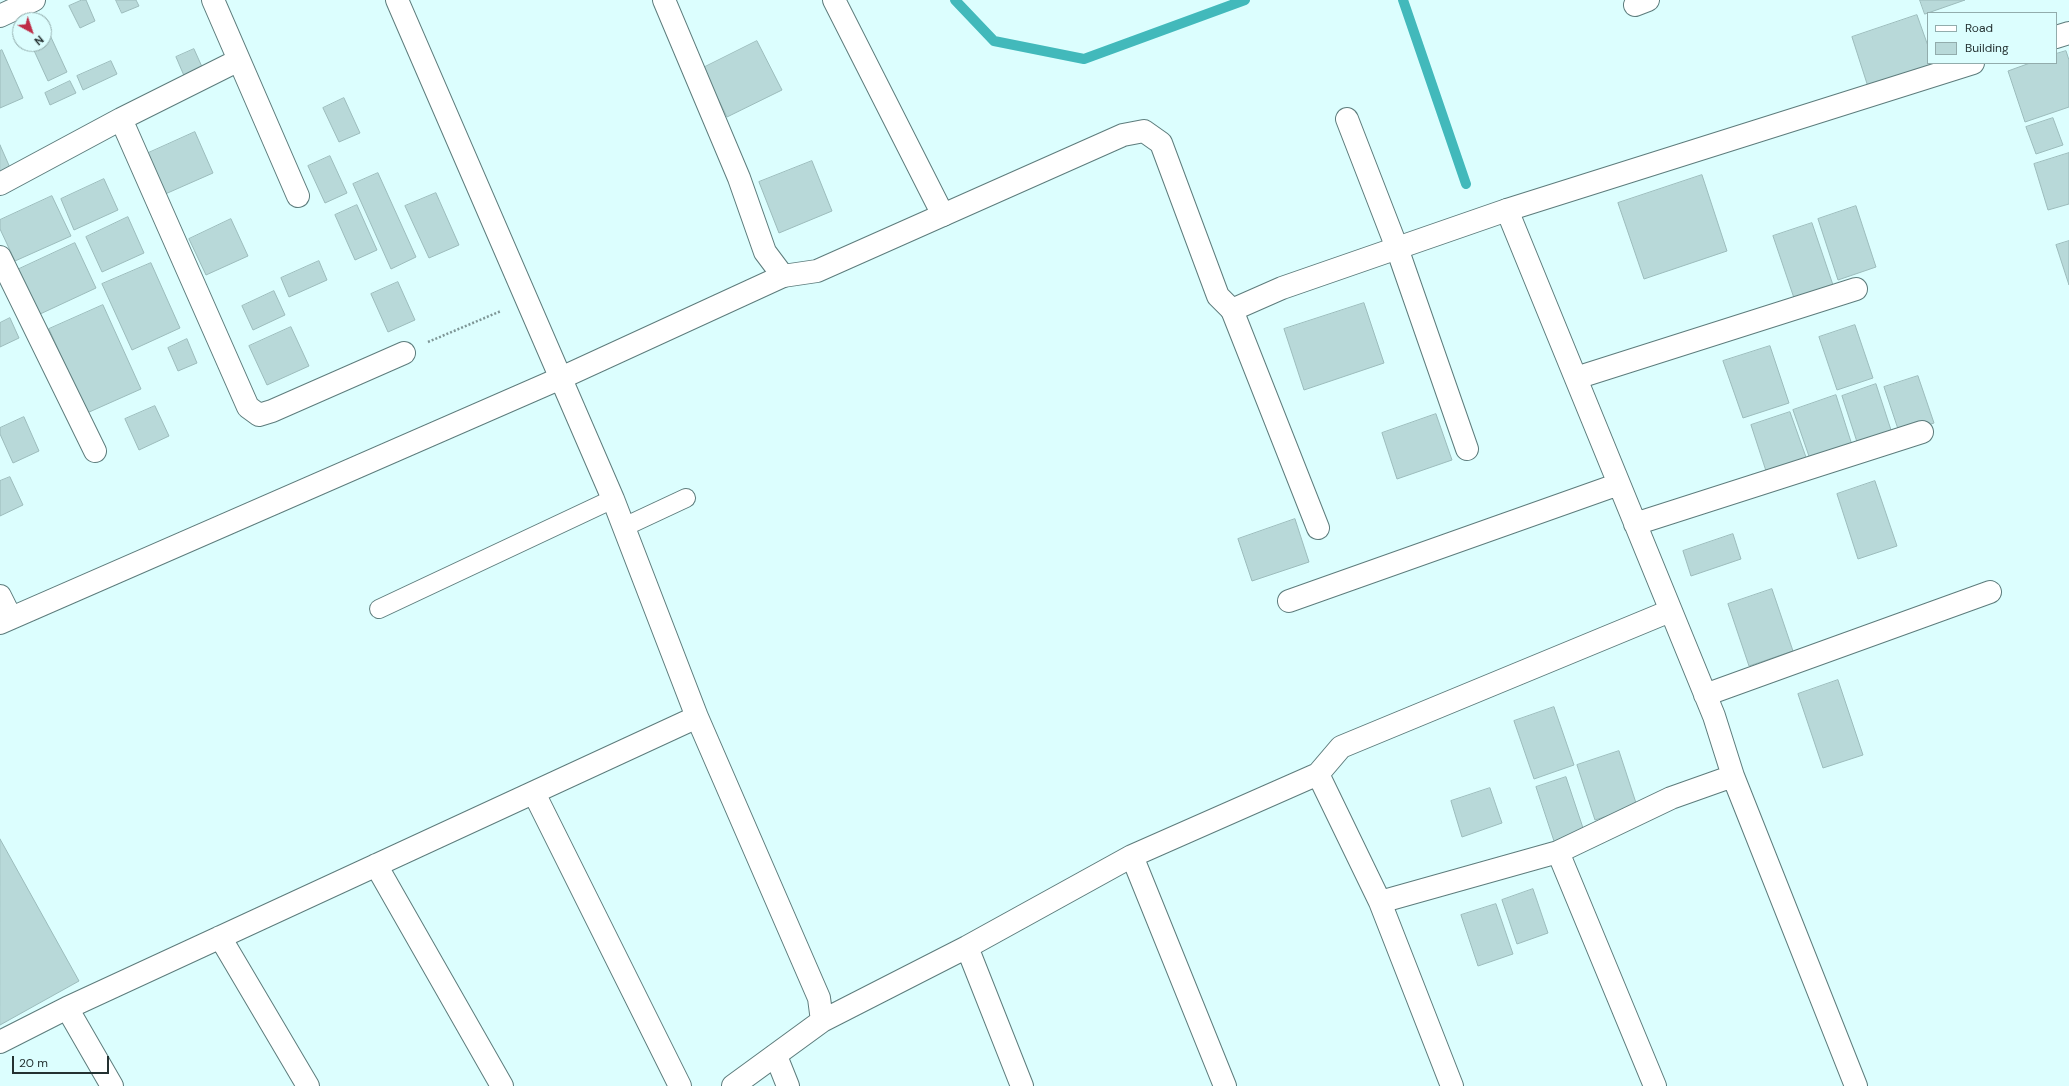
<!DOCTYPE html>
<html>
<head>
<meta charset="utf-8">
<style>
  body { margin:0 }
  #map { position:relative; width:2069px; height:1086px; overflow:hidden; background:#dcfefe; font-family:"DM Sans",sans-serif }
  canvas { display:block }
  .legend { position:absolute; left:1927px; top:12px; width:130px; height:52px; box-sizing:border-box; background:#dcfefe; border:1px solid #92acac; margin:0; padding:5px 7px; list-style:none; font-size:12px; color:#243131 }
  .legend li { display:flex; align-items:center; gap:8px; height:20px }
  .legend b { width:20px; border:1px solid #92acac }
  .north { position:absolute; left:12px; top:12px; width:40px; height:40px; box-sizing:border-box; background:#dcfefe; border:1px solid #92acac; border-radius:50%; rotate:140deg; font-size:11px; font-weight:700; line-height:16px; text-align:center; color:#243131 }
  .north::after { content:''; display:block; margin:auto; width:14px; height:18px; background:#be2d47; clip-path:polygon(50% 0,100% 100%,50% 72%,0 100%) }
  .scale { position:absolute; left:12px; top:1056px; width:97px; height:18px; box-sizing:border-box; border:2px solid #243131; border-top:0; padding-left:5px; font-size:12px; line-height:14px; white-space:nowrap; color:#243131; -webkit-text-stroke:3px #dcfefe; paint-order:stroke }
</style>
</head>
<body>
<div id="map">
<canvas width="2069" height="1086"></canvas>
<ul class="legend">
<li><b style="height:5px;background:#fff"></b>Road</li>
<li><b style="height:11px;background:#b8d9d9"></b>Building</li>
</ul>
<div class="north">N</div>
<div class="scale">20 m</div>
</div>
<script>
const ctx = document.querySelector('canvas').getContext('2d');
ctx.lineJoin = 'round';
function trace(path, color, width, dash) { ctx.strokeStyle = color; ctx.lineWidth = width; ctx.lineCap = dash ? 'butt' : 'round'; ctx.setLineDash(dash || []); ctx.stroke(path); }
function paint(path, color) { ctx.fillStyle = color; ctx.fill(path, 'evenodd'); }
const stream = new Path2D(`
  M955 0 994 41 1084 59 1245 0
  M1403 0 1466 184`);
const building = new Path2D(`
  M82 0H86L95 21 80 28 69 6Z
  M116 0H136L139 6 122 13Z
  M1920 0H1965L1925 14Z
  M1917 15 1928 46V63H1934L1936 71 1870 93 1852 37Z
  M44 22 67 72 48 81 31 44H44Z
  M757 41 782 90 727 117 703 68Z
  M194 49 203 69 185 78 176 57Z
  M2 50 23 98 0 108V51Z
  M2066 51 2069 60V107L2025 122 2008 71 2030 63H2056V54Z
  M111 61 117 74 83 90 77 76Z
  M70 81 76 93 50 105 45 93Z
  M344 98 360 133 339 142 323 108Z
  M2053 118 2063 145 2036 154 2026 127Z
  M195 132 213 173 163 195 144 155Z
  M0 145 11 170 0 175Z
  M2069 153V204L2048 210 2034 164Z
  M330 156 347 193 325 203 308 166Z
  M812 161 832 211 779 233 759 182Z
  M378 173 416 257 391 269 353 184Z
  M1702 175 1727 251 1644 279 1618 203Z
  M104 179 118 210 74 230 61 199Z
  M436 193 459 245 429 258 405 206Z
  M52 196 71 236 15 261 0 229V220Z
  M357 205 377 250 355 260 335 215Z
  M1856 206 1876 267 1838 280 1818 219Z
  M128 217 144 253 102 272 86 237Z
  M231 219 248 256 206 275 189 239Z
  M1812 223 1834 288 1795 301 1773 236Z
  M2069 241V285L2056 245Z
  M75 243 96 288 38 315 17 270Z
  M319 261 327 280 289 297 281 278Z
  M151 263 180 328 132 350 102 284Z
  M398 282 415 320 388 332 371 294Z
  M274 291 285 315 253 330 242 306Z
  M1364 303 1384 363 1304 390 1284 329Z
  M103 305 141 389 87 413 49 329Z
  M10 318 19 338 0 347V323Z
  M1855 325 1873 378 1837 390 1819 337Z
  M291 327 309 366 267 385 249 346Z
  M187 339 197 363 178 371 168 348Z
  M1770 346 1789 403 1743 418 1723 361Z
  M1918 376 1934 423 1900 435 1884 387Z
  M1876 384 1892 433 1858 445 1842 396Z
  M1836 395 1853 448 1811 462 1793 410Z
  M155 406 169 436 139 450 125 419Z
  M1790 412 1807 460 1767 474 1751 425Z
  M1436 414 1452 460 1397 479 1382 433Z
  M24 417 39 451 13 463 0 434V428Z
  M10 477 23 505 0 516V481Z
  M1875 481 1897 546 1858 559 1837 494Z
  M1295 519 1309 562 1252 581 1238 539Z
  M1733 534 1741 559 1691 576 1683 551Z
  M1772 589 1793 651 1749 666 1728 604Z
  M1838 680 1863 755 1823 768 1798 694Z
  M1554 707 1574 765 1534 779 1514 721Z
  M1619 751 1637 806 1595 820 1577 765Z
  M1566 777 1584 831 1554 841 1536 787Z
  M1490 788 1502 823 1462 837 1451 801Z
  M0 839 79 981 0 1025Z
  M1533 889 1548 933 1517 944 1502 900Z
  M1496 904 1513 954 1478 966 1461 915Z`);
const path = new Path2D(`
  M428 342 501 311`);
const lane = new Path2D(`
  M624 527 686 498
  M379 609 613 499`);
const street = new Path2D(`
  M213 0 298 196
  M397 0 613 499 697 717 819 998 822 1021 733 1086
  M834 0 943 215
  M1635 5 1648 0
  M0 16 34 0
  M121 119 248 407 259 415 272 411 404 353
  M1347 119 1397 248 1467 449
  M0 184 121 119 239 60
  M0 257 95 451
  M1232 310 1318 528
  M1576 378 1856 289
  M1635 524 1922 432
  M0 596 11 618
  M1289 601 1619 484
  M0 623 561 378 783 276
  M1705 695 1990 592
  M1318 774 1341 747 1670 611
  M1733 776 1856 1086
  M534 793 680 1086
  M1558 852 1655 1086
  M1132 856 1225 1086
  M376 865 502 1086
  M1380 902 1452 1086
  M220 937 308 1086
  M967 947 1022 1086
  M67 1008 112 1086
  M822 1021 967 947 1132 856 1318 774 1380 902 1558 852 1671 798 1733 776 1714 716 1507 210
  M0 1042 67 1008 697 717
  M776 1056 788 1086`);
const secondary = new Path2D(`
  M664 0 739 178 765 252 783 276 817 271 1123 135 1144 131 1161 143 1218 296 1232 310 1282 288 1507 210 1973 63
  M2056 37 2069 33`);
trace(stream, '#42b9bb', 10);
paint(building, '#b8d9d9');
trace(building, '#9cbcbc', 1);
trace(lane, '#5d7c7c', 20);
trace(street, '#5d7c7c', 24);
trace(secondary, '#5d7c7c', 24);
trace(path, '#7e9696', 2.5, [2, 2]);
trace(lane, '#fff', 18);
trace(street, '#fff', 22);
trace(secondary, '#fff', 22);
</script>
</body>
</html>
